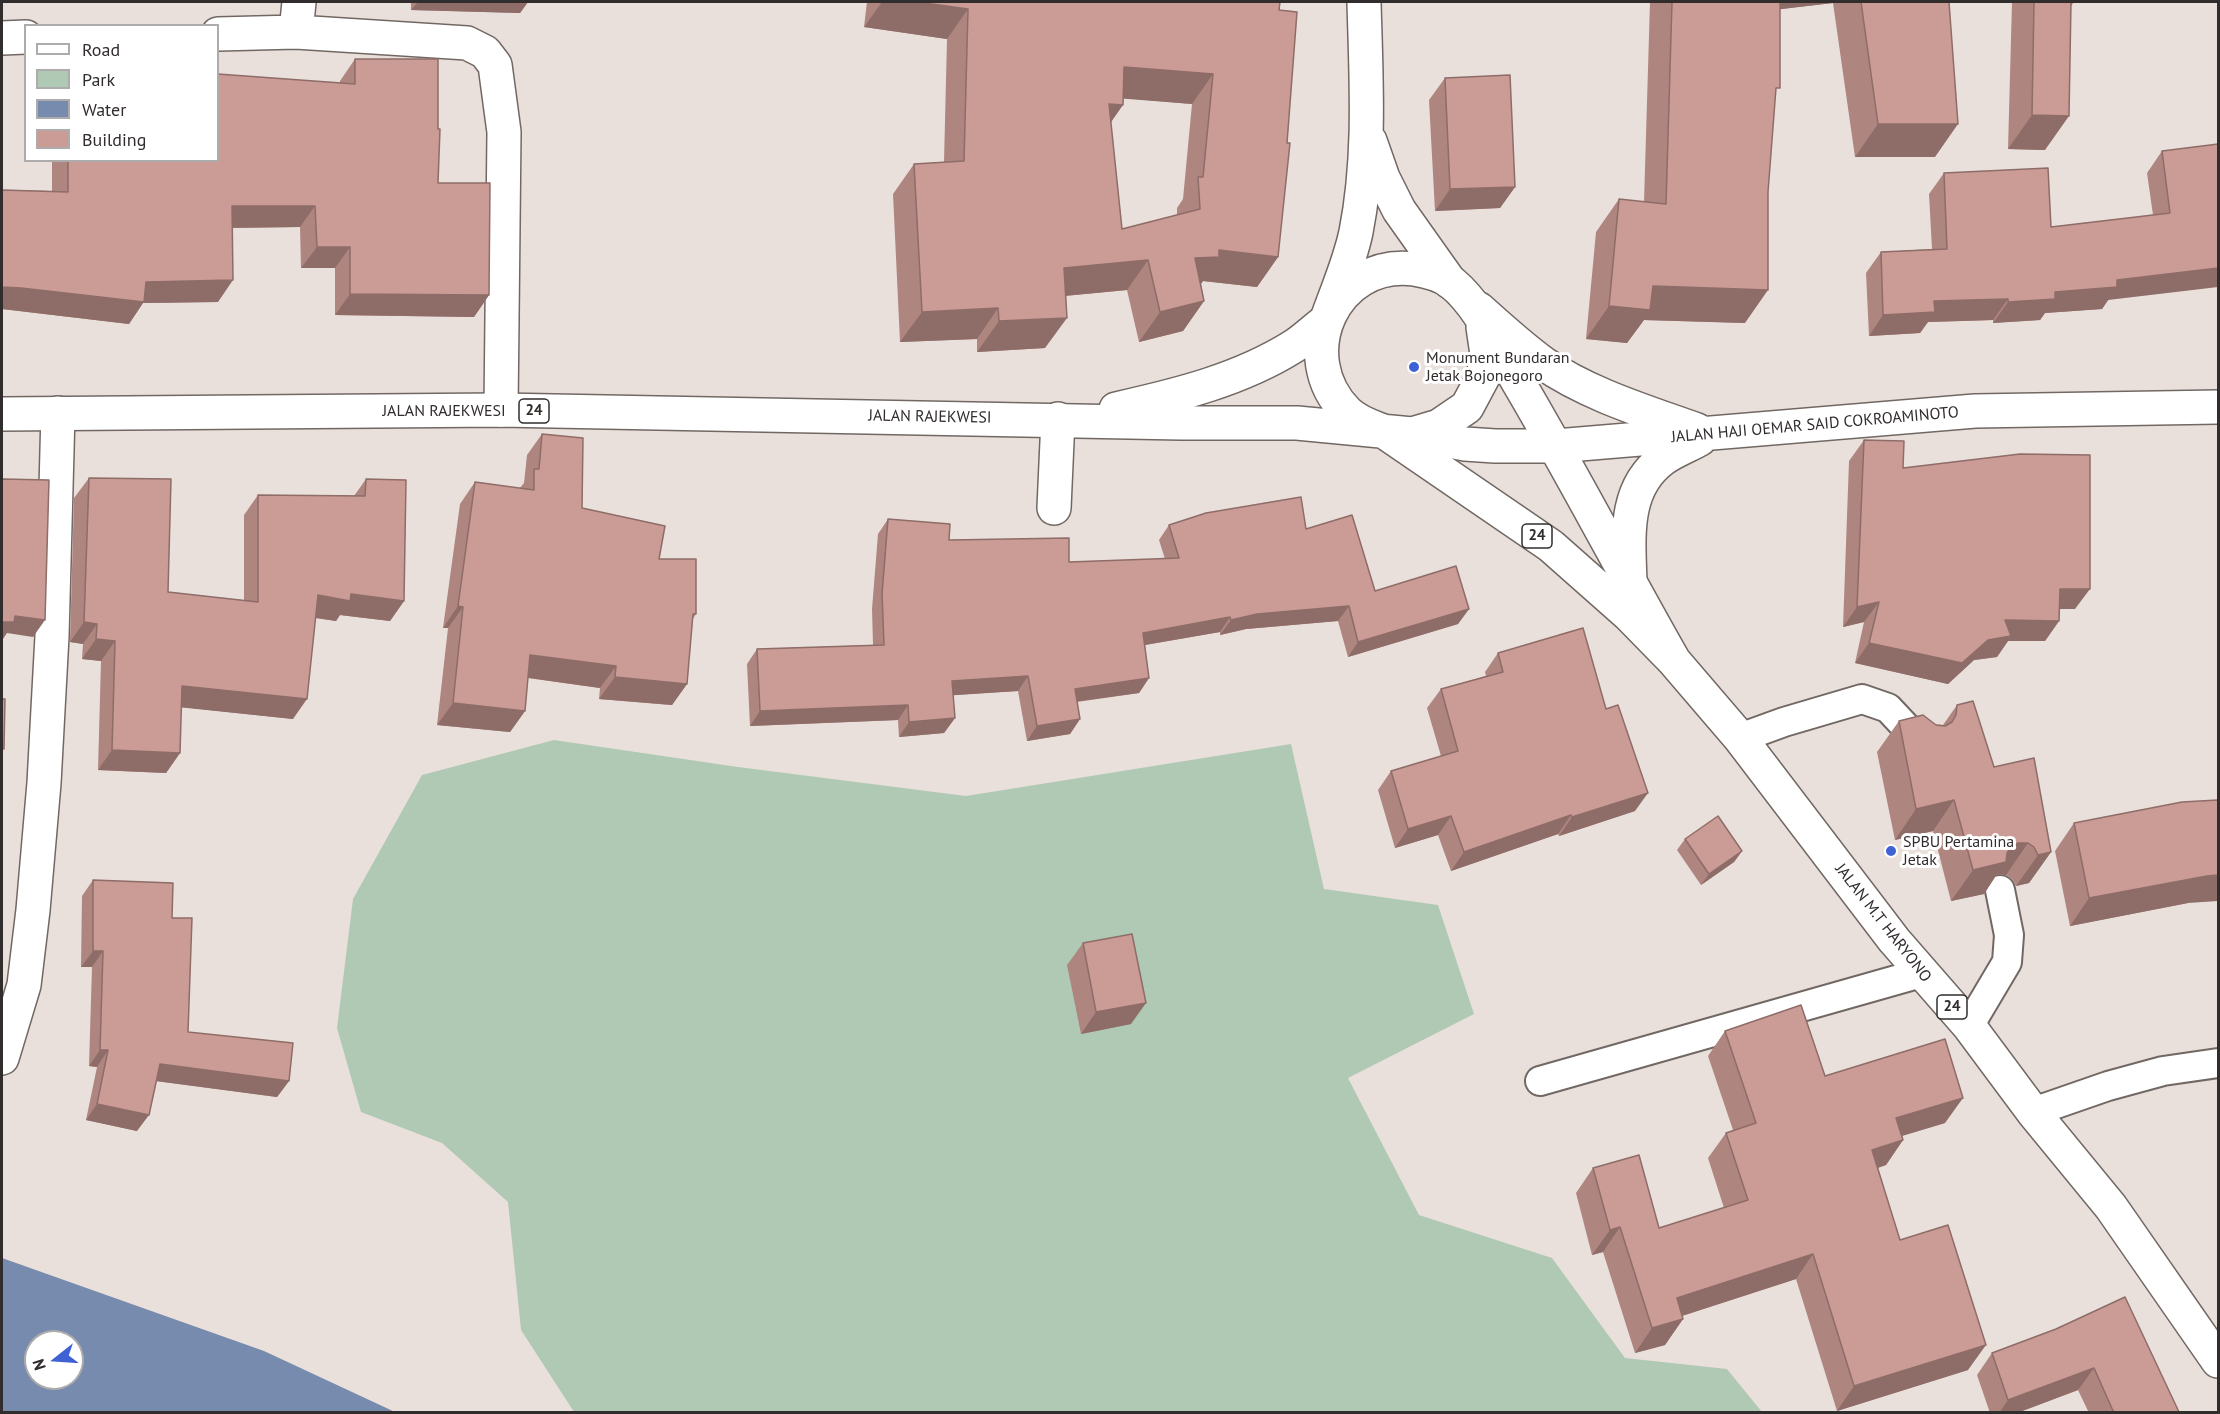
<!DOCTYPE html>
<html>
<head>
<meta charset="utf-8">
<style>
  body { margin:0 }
  #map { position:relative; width:2220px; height:1414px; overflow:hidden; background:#eae0db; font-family:"PT Sans",sans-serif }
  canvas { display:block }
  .frame { position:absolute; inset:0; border:3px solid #312d2c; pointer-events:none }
  .legend { position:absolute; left:24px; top:24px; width:195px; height:138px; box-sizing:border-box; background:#fff; border:2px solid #adabab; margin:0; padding:8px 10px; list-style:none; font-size:18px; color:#312d2c }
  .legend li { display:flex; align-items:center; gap:12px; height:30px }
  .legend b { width:30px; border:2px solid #adabab }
  .north { position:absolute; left:24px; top:1330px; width:60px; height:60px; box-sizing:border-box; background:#fff; border:2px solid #adabab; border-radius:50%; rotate:253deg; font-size:16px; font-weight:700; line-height:24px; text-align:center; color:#312d2c }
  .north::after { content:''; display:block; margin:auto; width:21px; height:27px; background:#3e61d3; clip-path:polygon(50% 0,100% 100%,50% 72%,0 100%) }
</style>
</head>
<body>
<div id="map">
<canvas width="2220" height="1414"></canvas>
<div class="frame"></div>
<ul class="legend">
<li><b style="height:8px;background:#fff"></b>Road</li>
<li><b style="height:16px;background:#b0c9b4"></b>Park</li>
<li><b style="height:16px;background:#778bae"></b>Water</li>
<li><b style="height:16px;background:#cb9b95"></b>Building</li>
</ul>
<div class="north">N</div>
</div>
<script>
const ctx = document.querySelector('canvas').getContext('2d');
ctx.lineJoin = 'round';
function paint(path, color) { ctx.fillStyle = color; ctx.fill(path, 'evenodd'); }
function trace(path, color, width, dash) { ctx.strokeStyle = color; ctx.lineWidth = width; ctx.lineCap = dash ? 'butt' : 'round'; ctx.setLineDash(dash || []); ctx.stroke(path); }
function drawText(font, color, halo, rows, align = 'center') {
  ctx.font = font + ' "PT Sans",sans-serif'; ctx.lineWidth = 6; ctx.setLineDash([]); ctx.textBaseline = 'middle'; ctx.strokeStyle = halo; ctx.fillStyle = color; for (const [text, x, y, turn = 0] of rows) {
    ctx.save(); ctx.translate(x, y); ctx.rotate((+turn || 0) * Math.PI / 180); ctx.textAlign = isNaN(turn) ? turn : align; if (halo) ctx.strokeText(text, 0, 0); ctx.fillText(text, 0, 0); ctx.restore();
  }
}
const green = new Path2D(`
  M554 740 738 767 966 796 1291 744 1324 889 1438 905 1474 1014 1348 1078 1419 1215 1552 1258 1625 1358 1727 1369 1762 1412H574L521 1330 508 1202 442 1143 361 1112 337 1028 353 899 422 775Z`);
const water = new Path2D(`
  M2 1258 264 1351 395 1412H2ZM36 1342H72V1378H36Z`);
const service = new Path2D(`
  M1740 738 1784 722 1862 699 1888 708 1919 741
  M1969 1026 2007 962 2009 935 2000 890
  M1540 1081 1921 973
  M2033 1112 2108 1086 2163 1071 2218 1063`);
const minor = new Path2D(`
  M296 32 299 2
  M218 34 296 32 467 43 485 52 495 65 504 132 501 410
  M2 38 26 37
  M1054 508 1058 419
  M2 1058 24 985 33 910 44 783 52 636 58 413`);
const tertiary = new Path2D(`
  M1370 141 1383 178 1399 210 1450 282
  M1328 316C1338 288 1350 261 1356 232 1371 156 1366 78 1364 2`);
const primary = new Path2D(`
  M1479 309C1500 328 1521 347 1543 363 1587 394 1647 412 1697 430
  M1412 434 1465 444 1495 446H1556L1975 411 2218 407
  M1630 584C1629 540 1622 489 1663 459 1674 451 1688 446 1700 439`);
const trunk = new Path2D(`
  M1116 409C1178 395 1240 380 1294 346 1306 338 1316 328 1327 320
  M2 414 501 410 1181 423H1297L1412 434 1439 426 1467 407 1483 377 1487 354 1483 327
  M1674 661C1621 568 1572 473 1517 380 1498 348 1481 307 1452 283 1442 275 1426 271 1414 269 1334 259 1291 356 1347 412 1357 422 1370 426 1383 431L1551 546 1629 615 1674 661 1740 738 1894 940 1969 1026 2033 1112 2111 1207 2218 1361`);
const wall = new Path2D(`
  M411 2H528L520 13 411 10Z
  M867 2H1280L1278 257 1257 287 1203 281 1201 284 1204 301 1183 331 1139 342 1127 290 1065 296 1045 348 977 352V339L900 342 893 194 914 164 944 162 947 39 864 27ZM1123 98 1192 104 1183 199 1177 208V215L1122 229 1111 122Z
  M1650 2H1961L1949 3 1935 157H1855L1833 3 1780 9 1775 94 1745 323 1644 320 1627 343 1586 339 1596 232 1619 199 1644 202Z
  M2012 2H2074L2071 6 2045 150 2008 149Z
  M355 59 438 183 489 295 474 317 335 315V268H301L300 227 232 228 218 302 143 303 129 324 2 309V190L52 191V160H218L340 83V81Z
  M1445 78 1515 187 1500 208 1435 211 1429 100Z
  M2218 144 2102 309 2045 313 2040 320 1993 323V320L1928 322 1920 333 1869 336 1866 273 1881 252 1932 249 1929 194 1944 173 2051 227 2153 215 2147 173 2162 151Z
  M542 434 582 508 659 559 696 614 692 620 687 684 672 705 599 699 600 688 528 678 525 711 510 732 437 725 448 628H443L460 504 475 482 520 488 524 483 527 455Z
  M1864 440 1903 468 2075 609H2060L2059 621 2045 641H2008L1997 657 1974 660 1948 684 1855 663 1864 622 1843 627 1849 461Z
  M89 478 168 592 244 601V515L258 495 354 496 366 479 404 601 390 621 340 615 336 621 315 618 293 719 181 707 180 753 166 773 98 770 101 661 82 659 83 644 70 642 74 498Z
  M888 519 949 540 1069 562 1165 559 1159 540 1169 525 1306 529 1375 591 1469 609 1458 624 1348 657 1338 621 1246 629 1220 635V632L1145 645 1149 678 1139 693 1077 702 1080 719 1070 734 1027 741 1018 691 953 695 955 718 944 733 899 737 898 720 750 726 747 664 757 649 873 645 872 609 878 534Z
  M1498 653 1635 811 1559 836 1558 834 1451 871 1438 835 1395 848 1378 790 1391 771 1441 756 1427 708 1441 689 1486 676 1485 672Z
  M1957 705 1994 767 2051 852 2029 883 2016 886 2012 879 2006 875 1997 874 1984 894 1951 901 1933 831 1895 840 1877 752 1899 721 1943 725Z
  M2074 823 2188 903 2070 926 2055 851Z
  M1685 839 1742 851 1734 862 1701 885 1677 850Z
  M93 880 172 918 188 1032 289 1081 277 1097 156 1081 137 1131 86 1120 97 1067 89 1066 92 967H81L82 896Z
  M1083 943 1131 1024 1081 1034 1067 965Z
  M1725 1031 1825 1076 1945 1123 1902 1136 1903 1140 1886 1165 1878 1168 1900 1240 1968 1370 1837 1411 1796 1279 1682 1316 1683 1319 1665 1345 1635 1353 1603 1252 1592 1255 1576 1193 1593 1168 1659 1228 1724 1208 1708 1158 1726 1133 1733 1130 1708 1056Z
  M2056 1329 2179 1412 2089 1413 2078 1390 2017 1413H1990L1977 1375 1992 1353Z`);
const shadedWall = new Path2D(`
  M418 2H528L520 13 411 10Z
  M882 2H917L968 9 947 39 864 27Z
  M1764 2H1834L1833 3 1757 12Z
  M1124 67 1213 74 1192 104 1103 97Z
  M1109 104 1123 105 1102 135Z
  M2032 115 2069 116 2045 150 2008 149Z
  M1878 124H1958L1935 157H1855Z
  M1515 187 1500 208 1435 211 1450 189Z
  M232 206H315L300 227 216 228Z
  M317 247H350L335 268H301Z
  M1219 250 1278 257 1257 287 1203 281 1198 288 1195 258Z
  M1148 260 1127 290 1042 298 1064 268Z
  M2218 268V287L2108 300 2102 309 2045 313 2040 320 1993 323 2008 302 2117 280Z
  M233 280 218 302 143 303 129 324 2 309V287L146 282Z
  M1653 286 1768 290 1745 323 1644 320 1627 343 1586 339 1609 306Z
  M350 294 489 295 474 317 335 315Z
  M2008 299 1993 320 1928 322 1920 333 1869 336 1883 315 1934 301Z
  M1204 301 1183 331 1139 342 1160 312Z
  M998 308 977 339 900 342 922 312Z
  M1067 318 1045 348 977 352 999 321Z
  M2060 589H2090L2075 609H2046Z
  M351 594 404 601 390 621 340 615 336 621 304 616 318 595Z
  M1879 602 1864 622 1843 627 1857 607Z
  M458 606 463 607 448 628H443Z
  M1349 606 1338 621 1246 629 1220 635 1231 620 1257 614Z
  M1469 609 1458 624 1348 657 1358 642Z
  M15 616 45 620 33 637 7 633 3 639H2V622Z
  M1230 617 1220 632 1133 647 1143 633Z
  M2005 620 2059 621 2045 641H2008L1997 657 1974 660 1948 684 1855 663 1869 643Z
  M84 622 97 624 83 644 70 642Z
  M96 639 115 641 101 661 82 659Z
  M530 655 616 666 600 688 515 676Z
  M1028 676 1018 691 942 696 952 681Z
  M615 677 687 684 672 705 599 699Z
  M1149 678 1139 693 1065 703 1075 689Z
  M182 686 307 699 293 719 168 706Z
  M453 703 525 711 510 732 437 725Z
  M908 705 898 720 750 726 760 711Z
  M955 718 944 733 899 737 909 722Z
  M1080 719 1070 734 1027 741 1037 726Z
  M112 750 180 753 166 773 98 770Z
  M1648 793 1635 811 1559 836 1572 817Z
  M1954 800 1933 831 1895 840 1916 809Z
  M1571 815 1558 834 1451 871 1464 852Z
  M1451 816 1438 835 1395 848 1408 829Z
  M2018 843H2028L2006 875 1997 874 1984 894 1951 901 1973 870Z
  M1742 851 1734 862 1701 885 1709 874Z
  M2051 852 2029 883 2016 886 2038 855Z
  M2218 875V901L2188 903 2070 926 2089 898 2207 876Z
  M93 951H103L92 967H81Z
  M1146 1003 1131 1024 1081 1034 1096 1012Z
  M100 1050H108L97 1067 89 1066Z
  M160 1064 289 1081 277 1097 148 1080Z
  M1963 1098 1945 1123 1878 1143 1896 1118Z
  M97 1104 149 1115 137 1131 86 1120Z
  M1903 1140 1886 1165 1855 1175 1872 1150Z
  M1620 1227 1603 1252 1592 1255 1610 1230Z
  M1813 1254 1796 1279 1660 1323 1677 1298Z
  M1683 1319 1665 1345 1635 1353 1652 1328Z
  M1986 1345 1968 1370 1837 1411 1854 1386Z
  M2094 1368 2078 1390 2017 1413H1999L2008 1400Z`);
const building = new Path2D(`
  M917 2H1280L1279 10 1297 12 1287 143H1290L1278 257 1219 250V257L1195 258 1204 301 1160 312 1148 260 1064 268 1067 318 999 321 998 308 922 312 914 164 964 161 968 9ZM1124 67 1213 74 1203 177H1198L1200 209 1122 229 1109 104 1123 105Z
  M1672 2H1780V88H1776L1768 192V290L1653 286 1650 310 1609 306 1619 199 1666 204Z
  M1861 2H1949L1958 124H1878Z
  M2034 2H2071L2069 116 2032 115Z
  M355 59H438V129H440L438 183H490L489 295 350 294V247H317L315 206H232L233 280 146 282 144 302 21 288 2 287V190L68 192V160H218V74L355 84Z
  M1510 75 1515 187 1450 189 1445 78Z
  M2218 144V268L2117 280V287L2055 292V299L2008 302V299L1934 301 1935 312 1883 315 1881 252 1947 249 1944 173 2048 168 2051 227 2170 213 2162 151Z
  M542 434 583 438 582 508 665 526 659 559H696V614H693L687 684 615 677 616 666 530 655 525 711 453 703 463 607 458 606 475 482 534 490V469H539Z
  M1864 440 1904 441 1903 468 2020 454 2090 455V589H2060L2059 621 2005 620 2011 636 1988 640 1962 663 1869 643 1879 602 1857 607Z
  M89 478 171 479 168 592 258 602V495L365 496 366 479 406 480 404 601 351 594 350 601 318 595 307 699 182 686 180 753 112 750 115 641 96 639 97 624 84 622Z
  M2 479 49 480 45 620 15 616 14 622H2Z
  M1301 497 1306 529 1352 515 1375 591 1456 566 1469 609 1358 642 1349 606 1257 614 1231 620 1230 617 1143 633 1149 678 1075 689 1080 719 1037 726 1028 676 952 681 955 718 909 722 908 705 760 711 757 649 884 645 882 594 888 519 950 524 949 540 1069 538V562L1179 558 1169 525 1206 513Z
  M1583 628 1606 709 1618 705 1648 793 1572 817 1571 815 1464 852 1451 816 1408 829 1391 771 1458 751 1441 689 1503 672 1498 653Z
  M2 699H5L4 749H2Z
  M1973 701 1994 767 2034 758 2051 852 2038 855 2034 847 2028 843H2018L2012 846 2007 853 2006 862 1973 870 1954 800 1916 809 1899 721 1923 715 1936 725 1945 726 1952 722 1956 715 1957 705Z
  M2218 800V875L2207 876 2089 898 2074 823 2182 802Z
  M1718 816 1742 851 1709 874 1685 839Z
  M93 880 173 883 172 918H192L188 1032 293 1043 289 1081 160 1064 149 1115 97 1104 108 1050H100L103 951H93Z
  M1132 934 1146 1003 1096 1012 1083 943Z
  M1801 1005 1825 1076 1945 1039 1963 1098 1896 1118 1903 1140 1872 1150 1900 1240 1948 1225 1986 1345 1854 1386 1813 1254 1677 1298 1683 1319 1652 1328 1620 1227 1610 1230 1593 1168 1639 1155 1659 1228 1748 1200 1726 1133 1756 1123 1725 1031Z
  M2125 1297 2179 1412 2114 1413 2094 1368 2008 1400 1992 1353 2056 1329Z`);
const markers = [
  [1414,367,6,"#3e61d3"],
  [1891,851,6,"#3e61d3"]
];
const shields = [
  [534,411,30],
  [1537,536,30],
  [1952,1007,30]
];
const shieldNames = [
  ["24",534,411],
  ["24",1537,536],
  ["24",1952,1007]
];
const poiNames = [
  ["Monument Bundaran",1426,358],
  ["Jetak Bojonegoro",1426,376],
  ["SPBU Pertamina",1903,842],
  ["Jetak",1903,860]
];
const streetNames = [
  ["JALAN RAJEKWESI",444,411],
  ["JALAN RAJEKWESI",930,417,1],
  ["JALAN HAJI OEMAR SAID COKROAMINOTO",1815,425,-5],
  ["JALAN M.T HARYONO",1883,923,52]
];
paint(green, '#b0c9b4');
paint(water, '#778bae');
trace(service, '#716864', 32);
trace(minor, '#716864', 36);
trace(tertiary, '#716864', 36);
trace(primary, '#716864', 36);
trace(trunk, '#716864', 36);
trace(service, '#fff', 28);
trace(minor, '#fff', 33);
trace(tertiary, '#fff', 33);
trace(primary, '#fff', 33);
trace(trunk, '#fff', 33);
paint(wall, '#af8580');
paint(shadedWall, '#8e6c68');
paint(building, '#cb9b95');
trace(building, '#8e6c68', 1.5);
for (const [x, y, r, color] of markers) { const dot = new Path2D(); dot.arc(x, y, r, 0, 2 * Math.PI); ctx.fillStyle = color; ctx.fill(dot); trace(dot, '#fff', 2); }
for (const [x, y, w] of shields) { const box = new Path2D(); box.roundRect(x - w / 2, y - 12, w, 24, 4.5); ctx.fillStyle = '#fff'; ctx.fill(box); trace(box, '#312d2c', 1.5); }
drawText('bold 15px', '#312d2c', null, shieldNames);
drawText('16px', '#312d2c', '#fff', poiNames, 'left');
drawText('16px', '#312d2c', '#fff', streetNames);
</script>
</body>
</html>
